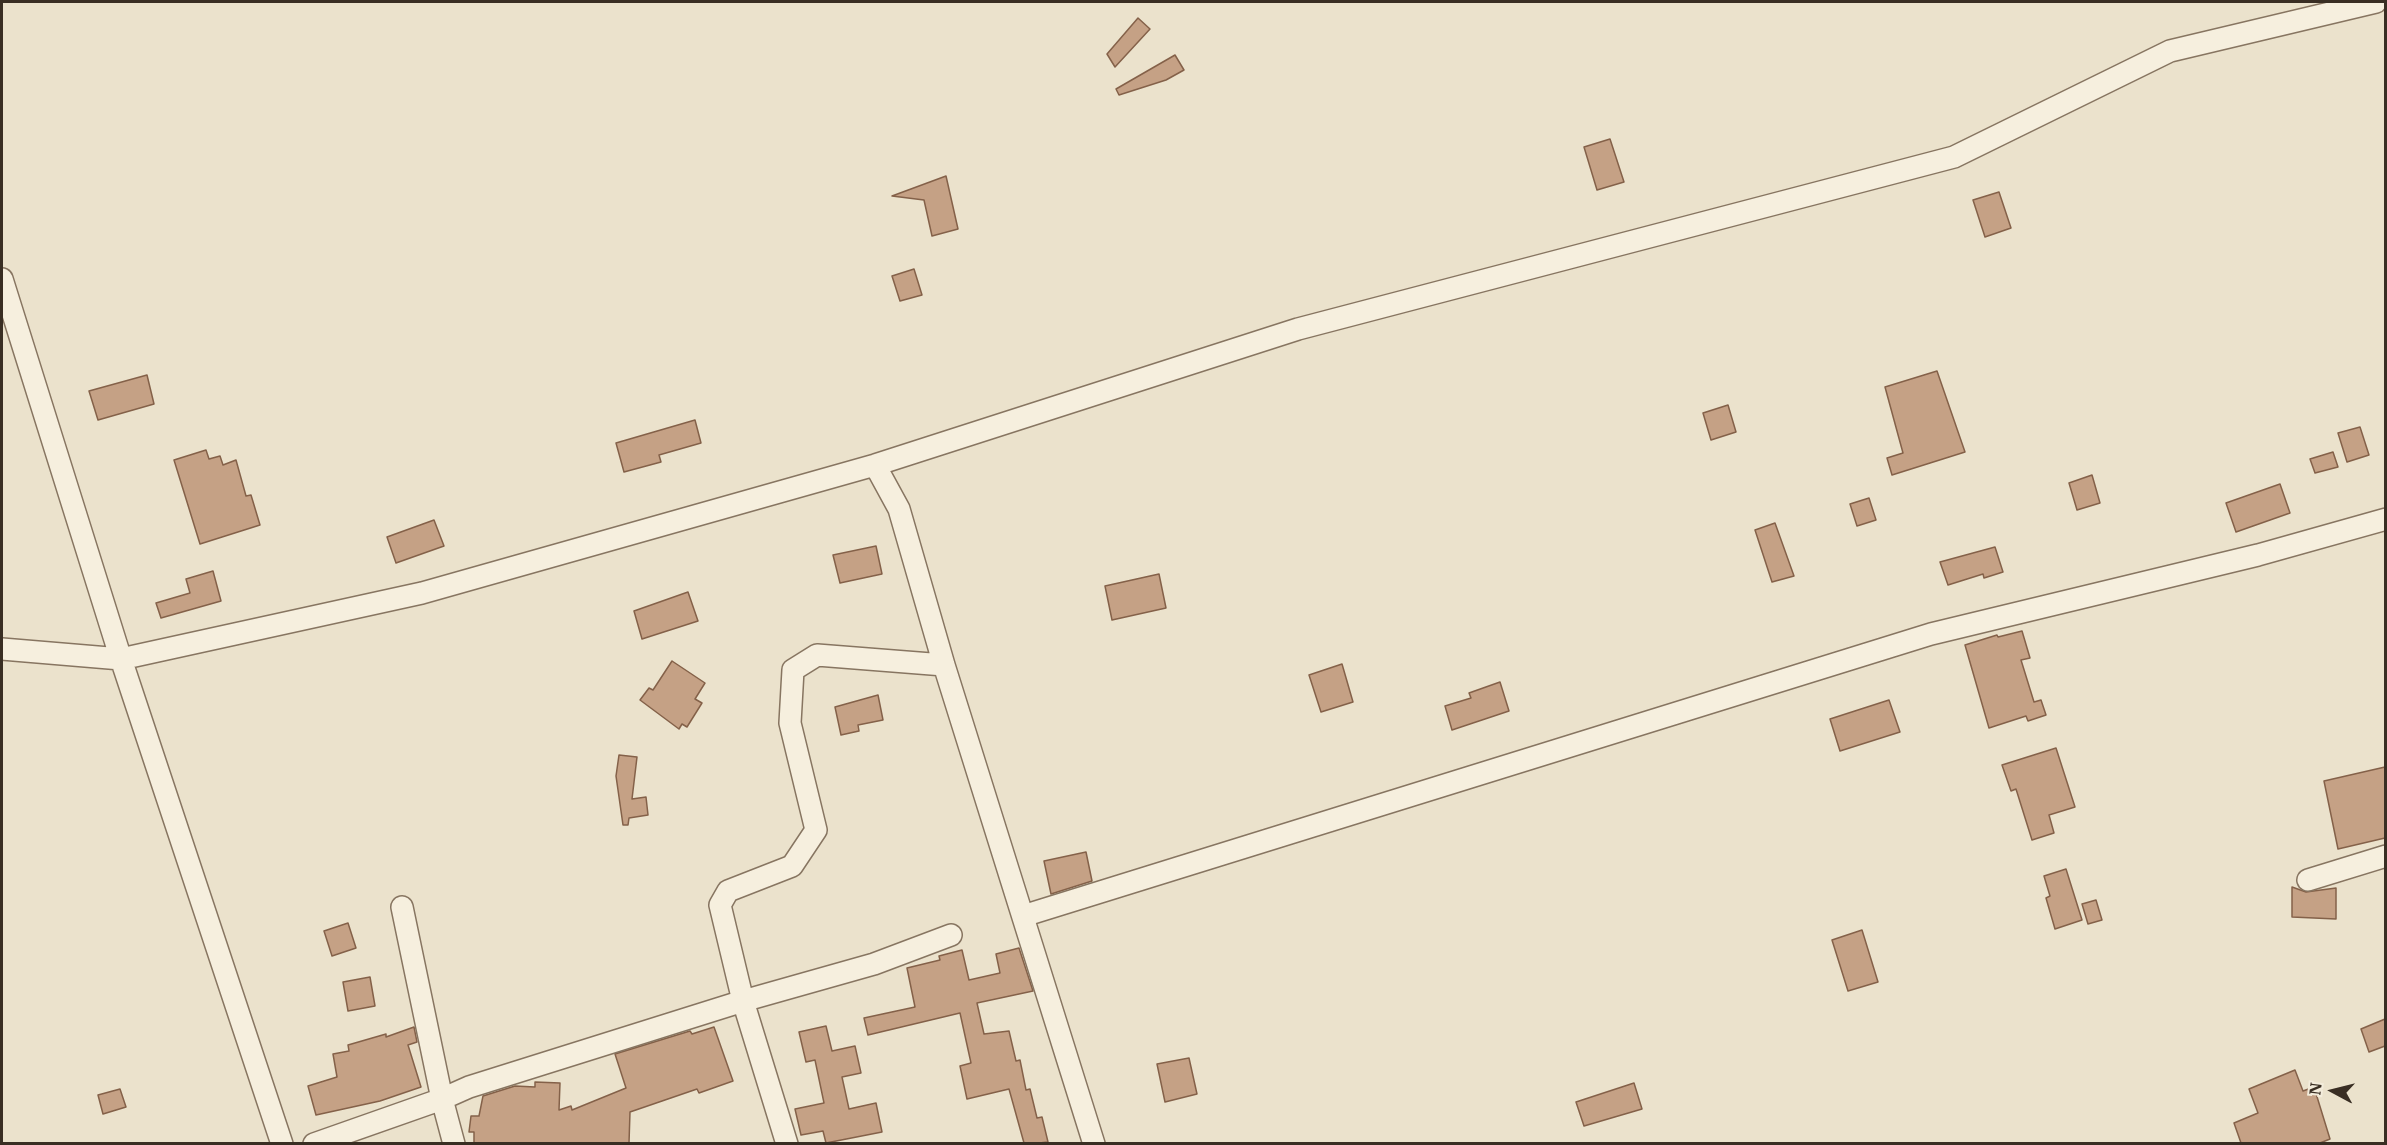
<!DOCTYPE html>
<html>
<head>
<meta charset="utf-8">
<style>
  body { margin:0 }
  #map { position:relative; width:2387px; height:1145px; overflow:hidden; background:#ebe2cc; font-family:"IBM Plex Serif",serif }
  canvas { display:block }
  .frame { position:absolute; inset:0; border:3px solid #392e23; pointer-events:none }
  .north { position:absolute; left:2303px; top:1061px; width:60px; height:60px; -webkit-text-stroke:4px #f3ecdb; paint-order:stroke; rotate:277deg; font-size:16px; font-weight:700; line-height:24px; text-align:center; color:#392e23 }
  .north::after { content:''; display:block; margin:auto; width:21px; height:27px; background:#392e23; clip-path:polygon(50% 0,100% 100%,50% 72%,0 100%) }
</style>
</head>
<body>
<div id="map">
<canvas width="2387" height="1145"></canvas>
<div class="frame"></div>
<div class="north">N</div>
</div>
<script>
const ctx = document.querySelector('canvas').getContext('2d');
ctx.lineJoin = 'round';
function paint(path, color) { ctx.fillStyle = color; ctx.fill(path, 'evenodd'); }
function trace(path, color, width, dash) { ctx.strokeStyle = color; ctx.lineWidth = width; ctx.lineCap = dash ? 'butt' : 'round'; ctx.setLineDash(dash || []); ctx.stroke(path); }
const building = new Path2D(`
  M1138 18 1150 29 1115 67 1107 54Z
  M1175 55 1184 70 1166 80 1119 95 1116 89Z
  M1610 139 1624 182 1597 190 1584 147Z
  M946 176 958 229 932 236 924 200 892 196Z
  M1999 192 2011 228 1985 237 1973 200Z
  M914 269 922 295 900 301 892 276Z
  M1937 371 1965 452 1892 475 1887 458 1903 453 1885 387Z
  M147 375 154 404 98 420 89 391Z
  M1728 405 1736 432 1711 440 1703 413Z
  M695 420 701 443 659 455 661 462 624 472 616 443Z
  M2360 427 2369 455 2347 462 2338 433Z
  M206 450 209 459 220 456 223 465 236 460 246 496 251 495 260 525 200 544 174 460Z
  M2333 452 2338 467 2315 473 2310 459Z
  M2092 475 2100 503 2077 510 2069 483Z
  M2280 484 2290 513 2236 532 2226 503Z
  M1869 498 1876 520 1857 526 1850 504Z
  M434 520 444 546 396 563 387 537Z
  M1775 523 1794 576 1772 582 1755 530Z
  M876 546 882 574 840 583 833 555Z
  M1995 547 2003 572 1984 578 1983 574 1948 585 1940 562Z
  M213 571 221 601 161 618 156 603 190 593 186 579Z
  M1159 574 1166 608 1112 620 1105 586Z
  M688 592 698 621 642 639 634 611Z
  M2022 631 2030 658 2021 660 2034 702 2041 700 2046 715 2028 721 2026 716 1989 728 1965 645 1997 635 1998 637Z
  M672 661 705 683 695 699 702 703 687 727 682 724 679 729 640 700 649 688 653 690Z
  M1342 664 1353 702 1321 712 1309 675Z
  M1500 682 1509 711 1452 730 1445 706 1471 698 1469 693Z
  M878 695 883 720 858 725 859 731 841 735 835 707Z
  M1889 700 1900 732 1840 751 1830 719Z
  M2056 748 2075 807 2049 815 2054 833 2032 840 2016 789 2011 791 2002 765Z
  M619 755 637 757 632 799 646 797 648 815 629 818 628 825H623L616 776Z
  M2385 767V838L2338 849 2324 781Z
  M1086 852 1092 881 1051 894 1044 861Z
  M2066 869 2082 920 2055 929 2046 898 2050 896 2044 876Z
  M2292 887 2306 892 2336 888V919L2292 917Z
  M2096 900 2102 920 2088 924 2082 904Z
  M348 923 356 948 332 956 324 931Z
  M1862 930 1878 982 1848 991 1832 940Z
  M1019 948 1033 991 977 1003 984 1034 1009 1031 1016 1061 1020 1060 1026 1090 1030 1089 1037 1118 1042 1117 1048 1142 1039 1143H1024L1009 1089 967 1099 960 1066 971 1063 960 1013 868 1035 864 1018 915 1007 907 968 940 960 939 956 962 950 969 980 1000 973 996 954Z
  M370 977 375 1006 348 1011 343 982Z
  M2385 1019V1046L2369 1052 2361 1029Z
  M826 1026 832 1051 855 1046 861 1073 842 1077 849 1109 876 1103 882 1132 826 1143 823 1131 801 1135 795 1109 824 1103 815 1060 806 1062 799 1032Z
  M414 1027 417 1042 408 1045 421 1087 380 1101 316 1115 308 1086 337 1077 333 1054 349 1051 348 1045 386 1034V1037Z
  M714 1027 733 1081 699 1093 697 1089 630 1112 629 1143H474V1132H469L471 1116H479L483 1096 515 1086 535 1087V1082L560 1083 559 1110 571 1106 572 1110 626 1088 615 1054 690 1031 692 1034Z
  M1189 1058 1197 1094 1165 1102 1157 1064Z
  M2295 1070 2303 1091 2314 1087 2330 1139 2320 1143H2241L2234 1123 2258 1113 2249 1089Z
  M1634 1083 1642 1109 1584 1126 1576 1102Z
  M120 1089 126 1107 103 1114 98 1095Z`);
const street = new Path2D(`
  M2 279 121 659 2 649
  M875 465 899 509 944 665 1094 1144
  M2308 880 2386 856
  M1023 916 1931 634 2258 555 2386 519
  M282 1144 121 659 422 593 875 465 1298 329 1954 157 2170 51 2376 2
  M314 1144 442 1099 402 907
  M454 1144 442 1099 469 1087 743 1001 874 964 951 935
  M787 1144 743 1001 720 905 728 891 792 866 816 830 790 723 793 670 817 655 944 665`);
paint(building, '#c5a185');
trace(building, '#846149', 1.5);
trace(street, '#877561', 24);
trace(street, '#f6efde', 21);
</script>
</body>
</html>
